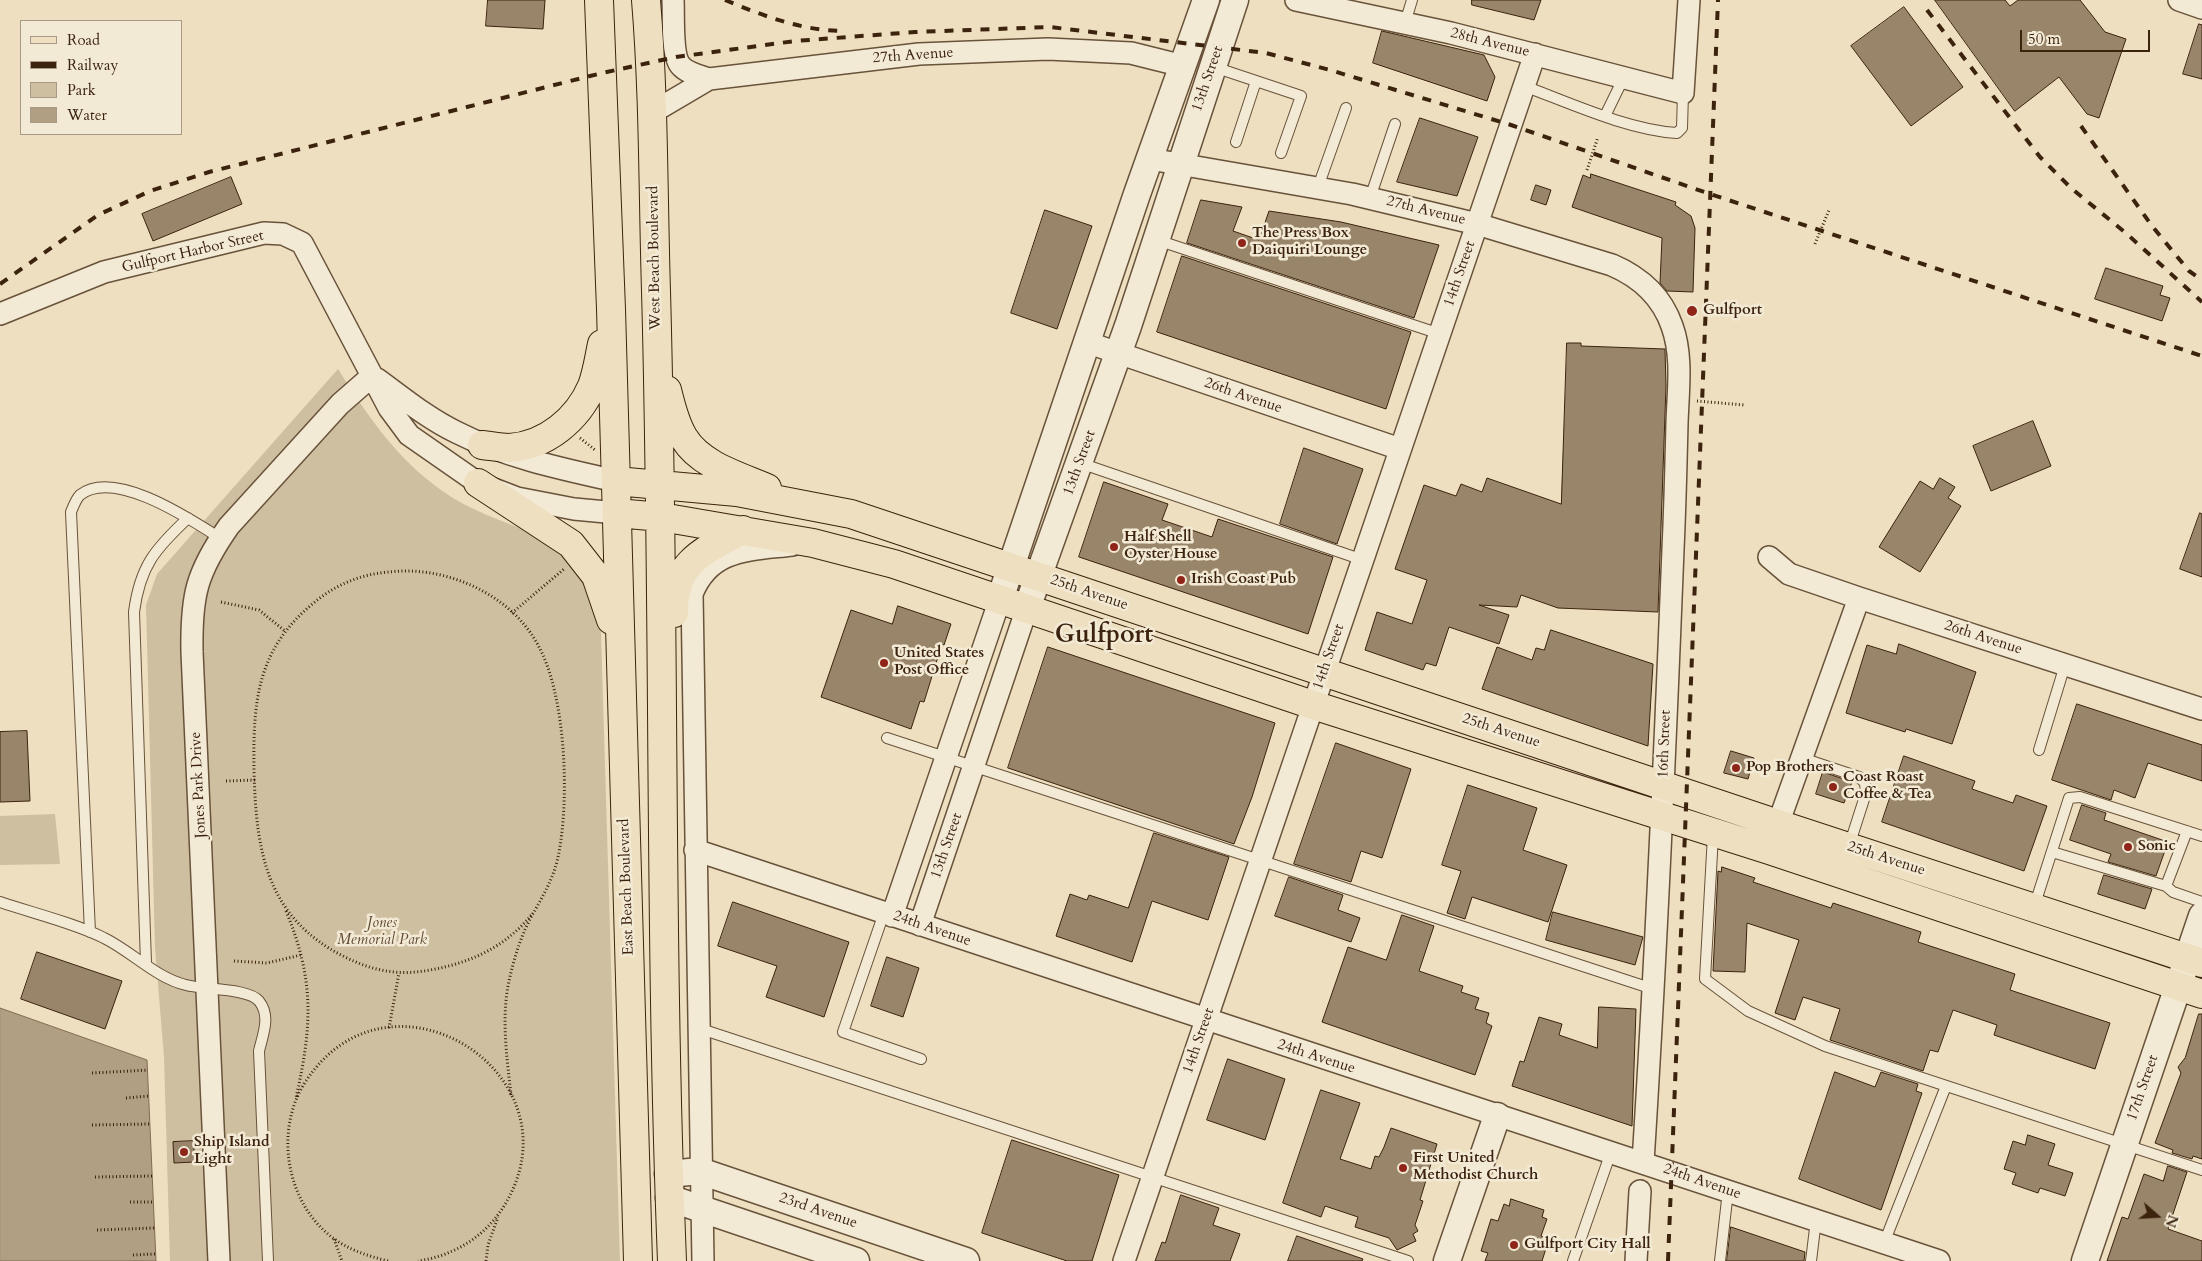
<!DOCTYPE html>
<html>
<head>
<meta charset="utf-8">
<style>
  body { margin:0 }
  #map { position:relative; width:2202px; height:1261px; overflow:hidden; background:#eddfbf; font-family:Cardo,serif }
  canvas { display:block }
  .legend { position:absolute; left:20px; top:20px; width:162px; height:115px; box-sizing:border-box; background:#f3ead5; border:1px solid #aa9a85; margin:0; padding:6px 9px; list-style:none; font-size:15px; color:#3c230e }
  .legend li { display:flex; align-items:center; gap:10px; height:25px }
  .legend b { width:25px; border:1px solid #aa9a85 }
  .north { position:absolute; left:2132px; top:1191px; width:50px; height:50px; -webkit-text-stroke:4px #f3ead5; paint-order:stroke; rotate:109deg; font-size:14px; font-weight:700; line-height:20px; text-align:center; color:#3c230e }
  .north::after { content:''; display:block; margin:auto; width:18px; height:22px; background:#3c230e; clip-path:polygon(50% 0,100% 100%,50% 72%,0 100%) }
  .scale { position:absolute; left:2020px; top:30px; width:130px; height:22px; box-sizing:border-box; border:2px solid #3c230e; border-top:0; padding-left:6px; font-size:15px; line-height:18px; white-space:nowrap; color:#3c230e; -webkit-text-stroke:4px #f3ead5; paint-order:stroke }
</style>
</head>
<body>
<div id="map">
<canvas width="2202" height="1261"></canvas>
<ul class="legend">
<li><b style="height:6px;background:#eddfbf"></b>Road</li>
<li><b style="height:6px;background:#3c230e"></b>Railway</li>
<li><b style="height:14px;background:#cfbfa1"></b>Park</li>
<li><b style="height:14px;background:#b19f83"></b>Water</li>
</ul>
<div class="north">N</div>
<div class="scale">50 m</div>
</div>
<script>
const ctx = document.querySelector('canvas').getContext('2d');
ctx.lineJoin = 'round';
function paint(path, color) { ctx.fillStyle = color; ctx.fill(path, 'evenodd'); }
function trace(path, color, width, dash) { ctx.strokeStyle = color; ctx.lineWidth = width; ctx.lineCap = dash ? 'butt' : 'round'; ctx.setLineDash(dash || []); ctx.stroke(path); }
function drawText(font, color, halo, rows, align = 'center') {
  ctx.font = font + ' Cardo,serif'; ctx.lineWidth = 5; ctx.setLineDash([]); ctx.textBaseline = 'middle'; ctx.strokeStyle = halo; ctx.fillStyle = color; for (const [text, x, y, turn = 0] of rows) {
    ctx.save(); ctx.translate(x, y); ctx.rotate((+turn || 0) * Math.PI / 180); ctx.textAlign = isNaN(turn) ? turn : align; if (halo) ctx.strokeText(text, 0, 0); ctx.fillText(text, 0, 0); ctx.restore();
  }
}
const green = new Path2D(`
  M338 369C367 415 396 458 441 490 470 511 504 521 537 535 561 546 584 576 594 600 598 610 598 622 601 633L620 1261H170L164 1057 155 948 146 605 157 574Z
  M55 814 60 864 0 865V816Z`);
const water = new Path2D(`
  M0 1008 147 1060 156 1261H0Z`);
const building = new Path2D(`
  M488 0H545L543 29 486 26Z
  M1472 0H1541L1534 20 1472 5Z
  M1935 0H2005L2010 6 2018 0H2080L2105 32 2126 39 2099 118 2087 114 2059 77 2015 111Z
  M1904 7 1963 87 1911 126 1851 46Z
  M2199 24 2202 25V79L2183 74Z
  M1382 31 1484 55 1495 77 1487 101 1373 63Z
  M1420 118 1478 137 1457 196 1397 182Z
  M1591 174 1676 202 1675 205 1691 216 1695 228 1693 292 1667 291 1660 283 1662 238 1572 207 1583 175 1590 178Z
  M231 177 242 204 153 241 142 214Z
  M1536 185 1551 190 1546 205 1531 200Z
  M1201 200 1242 207 1233 231 1259 240 1269 211 1341 222 1439 245 1414 318 1187 243Z
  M1045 210 1092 226 1057 329 1011 313Z
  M1182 256 1411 332 1386 409 1157 332Z
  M2106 268 2163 286 2160 295 2170 298 2162 321 2095 299Z
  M1567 343H1581V346L1665 349 1666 386 1658 612 1558 608 1521 595 1517 607 1479 605 1509 615 1499 644 1449 627 1436 666 1426 663 1423 670 1365 650 1377 612 1412 624 1427 580 1395 569 1424 485 1456 496 1461 484 1482 492 1487 478 1561 504Z
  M2033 421 2051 466 1991 491 1973 446Z
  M1304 448 1363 469 1337 544 1280 524Z
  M1940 478 1955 487 1948 498 1961 506 1920 572 1879 547 1920 481 1933 489Z
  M1104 482 1168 504 1162 520 1212 537 1218 519 1333 557 1308 634 1079 557Z
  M2200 513 2202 514V577L2180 569Z
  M898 606 951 624 944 645 942 644 924 702 920 701 911 729 821 697 851 610 892 624Z
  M1551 630 1653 664 1648 746 1482 689 1497 647 1532 660 1536 648 1544 650Z
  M1899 644 1976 672 1952 744 1906 729 1905 732 1846 713 1867 645 1896 654Z
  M1048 647 1275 723 1252 797 1234 844 1008 768Z
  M2077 704 2202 745V781L2148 763 2135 798 2114 790 2111 800 2052 780Z
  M27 731 30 801 0 802V732Z
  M1336 743 1411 769 1382 858 1361 851 1351 882 1294 864Z
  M1731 751 1754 758 1748 779 1724 773Z
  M1904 756 1975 781 1972 789 2013 803 2016 795 2047 806 2024 871 1882 822Z
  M1823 772 1852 782 1844 803 1816 794Z
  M1468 785 1537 808 1523 850 1567 865 1548 922 1472 897 1465 919 1447 913 1461 871 1442 865Z
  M2082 805 2106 813 2104 820 2168 842 2156 876 2108 862 2111 854 2070 840Z
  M1154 833 1229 857 1208 920 1152 901 1132 962 1056 936 1070 894 1087 900 1089 895 1128 908Z
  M1722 867 1755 878 1753 882 1831 908 1833 903 1921 932 1918 942 2015 974 2010 990 2110 1023 2095 1069 1994 1035 1997 1025 1953 1010 1938 1052 1930 1050 1923 1071 1830 1040 1840 1009 1803 997 1795 1020 1775 1013 1799 940 1747 923 1745 972 1713 971 1718 871 1721 872Z
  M2104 875 2152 889 2145 909 2098 894Z
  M1289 877 1343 895 1338 910 1360 918 1351 942 1275 916Z
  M733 902 849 942 824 1017 766 997 777 966 718 946Z
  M1553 912 1643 937 1635 965 1546 940Z
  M1402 915 1434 926 1419 971 1463 986 1461 992 1479 998 1475 1009 1489 1013 1486 1023 1492 1026 1475 1075 1322 1022 1348 947 1386 960Z
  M37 952 122 981 105 1029 21 999Z
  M887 957 919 968 903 1017 871 1006Z
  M1599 1007 1636 1009 1632 1126 1512 1086 1520 1061 1524 1062 1539 1017 1562 1024 1559 1035 1597 1048Z
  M2199 1014H2202V1159L2193 1156 2192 1159 2172 1153 2173 1150 2155 1143 2181 1073 2178 1067 2185 1058Z
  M1228 1059 1285 1079 1265 1140 1207 1120Z
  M1835 1072 1875 1087 1881 1072 1918 1084 1916 1091 1922 1093 1881 1210 1799 1179Z
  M1321 1090 1360 1103 1340 1159 1371 1169 1375 1156 1379 1157 1384 1147 1391 1128 1437 1144 1420 1200 1423 1201 1415 1225 1418 1231 1413 1234 1416 1241 1397 1250 1389 1238 1355 1227 1358 1217 1325 1206 1321 1217 1283 1203Z
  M2028 1135 2055 1144 2048 1165 2073 1173 2065 1196 2040 1188 2038 1193 2012 1184 2016 1173 2004 1169 2013 1141 2025 1145Z
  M1012 1140 1119 1175 1092 1261H1067L982 1233Z
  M194 1141V1162L174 1163 173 1142Z
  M2168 1166 2187 1172 2168 1229 2202 1241V1261H2107L2122 1217 2128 1219 2144 1174 2163 1181Z
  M1181 1195 1219 1208 1213 1225 1240 1234 1230 1261H1155L1162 1242 1165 1243Z
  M1511 1199 1544 1210 1542 1217 1547 1219 1541 1236 1549 1239 1542 1261H1485L1488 1253 1481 1251 1491 1219 1498 1221 1504 1204 1509 1206Z
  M1731 1227 1805 1252 1804 1261H1727Z
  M1297 1236 1363 1259 1362 1261H1288Z`);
const path = new Path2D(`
  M1587 170 1598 137
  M1815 244 1829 210
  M1697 401 1744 405
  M580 438 595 450
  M221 602 259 610 285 631
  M512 613 564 569
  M226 781 255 780
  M286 911C315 981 312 1026 296 1098
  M234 961 267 963 301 955
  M389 1028 399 973
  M92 1073 148 1070
  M511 1095C507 1058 501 1018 509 981 514 958 522 932 534 912 544 894 554 877 558 857 570 801 566 695 538 645 511 594 445 565 389 572 362 574 337 584 316 601 257 648 253 700 254 770 256 851 266 918 345 957 373 971 399 976 430 970 471 963 507 946 533 913
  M126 1098 149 1096
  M92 1125 150 1124
  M95 1177 152 1176
  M130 1202H153
  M97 1230 154 1228
  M334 1239 342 1261
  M133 1255 155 1254
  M388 1261C368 1256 349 1250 333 1238 287 1204 274 1133 304 1084 388 950 585 1075 504 1206 485 1237 453 1256 418 1261
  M486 1261 488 1245 498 1217`);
const service = new Path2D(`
  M1405 23 1412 0
  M1214 67 1256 81
  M1524 86C1570 103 1628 130 1677 133L1682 128 1683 93
  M1605 116 1624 77
  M1236 142 1256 81 1301 96 1281 153
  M1318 187 1346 108
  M1370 198 1395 124
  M1157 240 1440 334
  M1080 463 1363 560
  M887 738 1653 989
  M2039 750 2065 665
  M1802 758 1859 777 1865 783 1866 793 1849 846
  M1713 835 1705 979 1748 1011 1825 1046 2202 1170
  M2052 852 2166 886 2173 892 2202 902
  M2166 886 2187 831
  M0 902C32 913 75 923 104 938 131 951 156 978 186 985 204 990 248 988 259 1001 271 1016 263 1034 259 1051L268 1261
  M2034 907 2069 798 2080 797 2202 836
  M884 913 843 1032 921 1059
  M90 932 71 512C73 507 76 499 80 495 114 468 190 519 220 538
  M146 963 134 612C140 566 155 549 188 518
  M698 1028 1408 1261
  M1884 1243 1946 1086
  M1573 1261 1611 1152
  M1720 1261 1728 1191
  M1811 1261 1816 1220`);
const minor = new Path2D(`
  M673 0C674 14 671 56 681 66 687 73 700 76 709 79
  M1296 0 1451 33 1683 93 1689 0
  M2179 0 2202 8
  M653 112 709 79 919 54 1048 49 1131 53 1183 66
  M1150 159 1352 194 1477 224 1612 265C1640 277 1662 297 1672 326 1683 356 1678 391 1677 423 1676 465 1675 507 1673 549 1665 753 1656 958 1643 1162
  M0 314 104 272 264 233 283 234 302 243 389 408 409 435 478 483 517 498 574 509 617 513
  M1086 342 1400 449
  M377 379C402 397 427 418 456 432 505 457 562 469 616 481
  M1769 557 1789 574 1859 598 2202 709
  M1778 824 1859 598
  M695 850 1939 1261
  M892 916 1000 599
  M920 925 1027 608
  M219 1261 192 652C191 596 196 573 229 526L340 404 372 376
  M703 1261 692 594C710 548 750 550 792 545
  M1124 1261 1535 54
  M1636 1261 1640 1191`);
const tertiary = new Path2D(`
  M1000 599 1137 194 1206 0
  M1027 608 1128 326 1235 0
  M668 1174 700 1171 966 1261
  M669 1198 856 1261
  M1447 1261 1497 1116
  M2085 1261 2202 916`);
const primary = new Path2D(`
  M599 0 611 309 638 1261
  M646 0C654 97 653 194 656 291 665 614 659 938 672 1261
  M667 390C671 406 675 424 684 438 700 465 739 476 767 488
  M482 445C491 446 501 448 509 448 546 446 578 419 592 386 597 373 599 358 602 344
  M616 481 737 492 851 514 1778 824 2202 963
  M478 483 571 544 596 576 611 620
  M617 513 661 517 813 543 894 564 1313 705 1769 850 2202 994
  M674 613C673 562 703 551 743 530`);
const rail = new Path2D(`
  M725 0C764 16 802 31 845 31
  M1927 10 2040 157 2071 188 2127 234 2202 302
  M2081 126 2152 226 2189 271 2202 280
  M0 284 98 215 150 191 209 172 602 73 676 57 795 41 915 32 1050 27 1266 53 1330 70 1511 125 1710 194 2202 356
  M1668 1261 1718 0`);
const markers = [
  [1242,243,5,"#8f2418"],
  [1692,311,6,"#8f2418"],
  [1114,547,5,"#8f2418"],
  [1181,580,5,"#8f2418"],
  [884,663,5,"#8f2418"],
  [1736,768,5,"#8f2418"],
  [1833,787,5,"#8f2418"],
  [2128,847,5,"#8f2418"],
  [184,1152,5,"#8f2418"],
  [1403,1168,5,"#8f2418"],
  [1514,1245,5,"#8f2418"]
];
const streetNames = [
  ["28th Avenue",1490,43,14],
  ["27th Avenue",913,56,-4],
  ["13th Street",1208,79,-71],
  ["27th Avenue",1426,211,14],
  ["Gulfport Harbor Street",193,252,-13],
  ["West Beach Boulevard",655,258,-91],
  ["14th Street",1460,274,-71],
  ["26th Avenue",1243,396,19],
  ["13th Street",1080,463,-70],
  ["25th Avenue",1089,593,19],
  ["26th Avenue",1983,638,18],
  ["14th Street",1329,657,-71],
  ["25th Avenue",1501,731,18],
  ["16th Street",1665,744,-88],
  ["Jones Park Drive",199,785,-93],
  ["13th Street",947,846,-71],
  ["25th Avenue",1886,859,18],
  ["East Beach Boulevard",627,887,-92],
  ["24th Avenue",932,929,19],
  ["14th Street",1199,1041,-71],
  ["24th Avenue",1316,1057,18],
  ["17th Street",2143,1088,-71],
  ["24th Avenue",1702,1182,19],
  ["23rd Avenue",818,1211,19]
];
const poiNames = [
  ["The Press Box",1252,234],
  ["Daiquiri Lounge",1252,251],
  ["Gulfport",1703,311],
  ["Half Shell",1124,538],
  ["Oyster House",1124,555],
  ["Irish Coast Pub",1191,580],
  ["United States",894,654],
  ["Post Office",894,671],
  ["Pop Brothers",1746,768],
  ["Coast Roast",1843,778],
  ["Coffee & Tea",1843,795],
  ["Sonic",2138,847],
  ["Ship Island",194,1143],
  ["Light",194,1160],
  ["First United",1413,1159],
  ["Methodist Church",1413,1176],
  ["Gulfport City Hall",1524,1245]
];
const parkNames = [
  ["Jones",382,924],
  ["Memorial Park",382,941]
];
const townNames = [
  ["Gulfport",1104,636]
];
paint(green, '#cfbfa1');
paint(water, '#b19f83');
trace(water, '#826d54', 1);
paint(building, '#98856a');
trace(building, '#3c230e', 1);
trace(service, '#68523a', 12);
trace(minor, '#68523a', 24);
trace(tertiary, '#68523a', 29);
trace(primary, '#3c230e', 30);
trace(path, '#3c230e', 3, [1, 2.5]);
trace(service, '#f3ead5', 10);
trace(minor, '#f3ead5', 21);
trace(tertiary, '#f3ead5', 26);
trace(primary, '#eddfbf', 28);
trace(rail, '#3c230e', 4, [9, 9]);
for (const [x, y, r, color] of markers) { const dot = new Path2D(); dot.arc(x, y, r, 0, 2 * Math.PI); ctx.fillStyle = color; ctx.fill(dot); trace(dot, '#f3ead5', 2); }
drawText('15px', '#3c230e', '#f3ead5', streetNames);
drawText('bold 15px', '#3c230e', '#f3ead5', poiNames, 'left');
drawText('italic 15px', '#614a33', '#f3ead5', parkNames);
drawText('bold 25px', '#3c230e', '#f3ead5', townNames);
</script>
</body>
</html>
